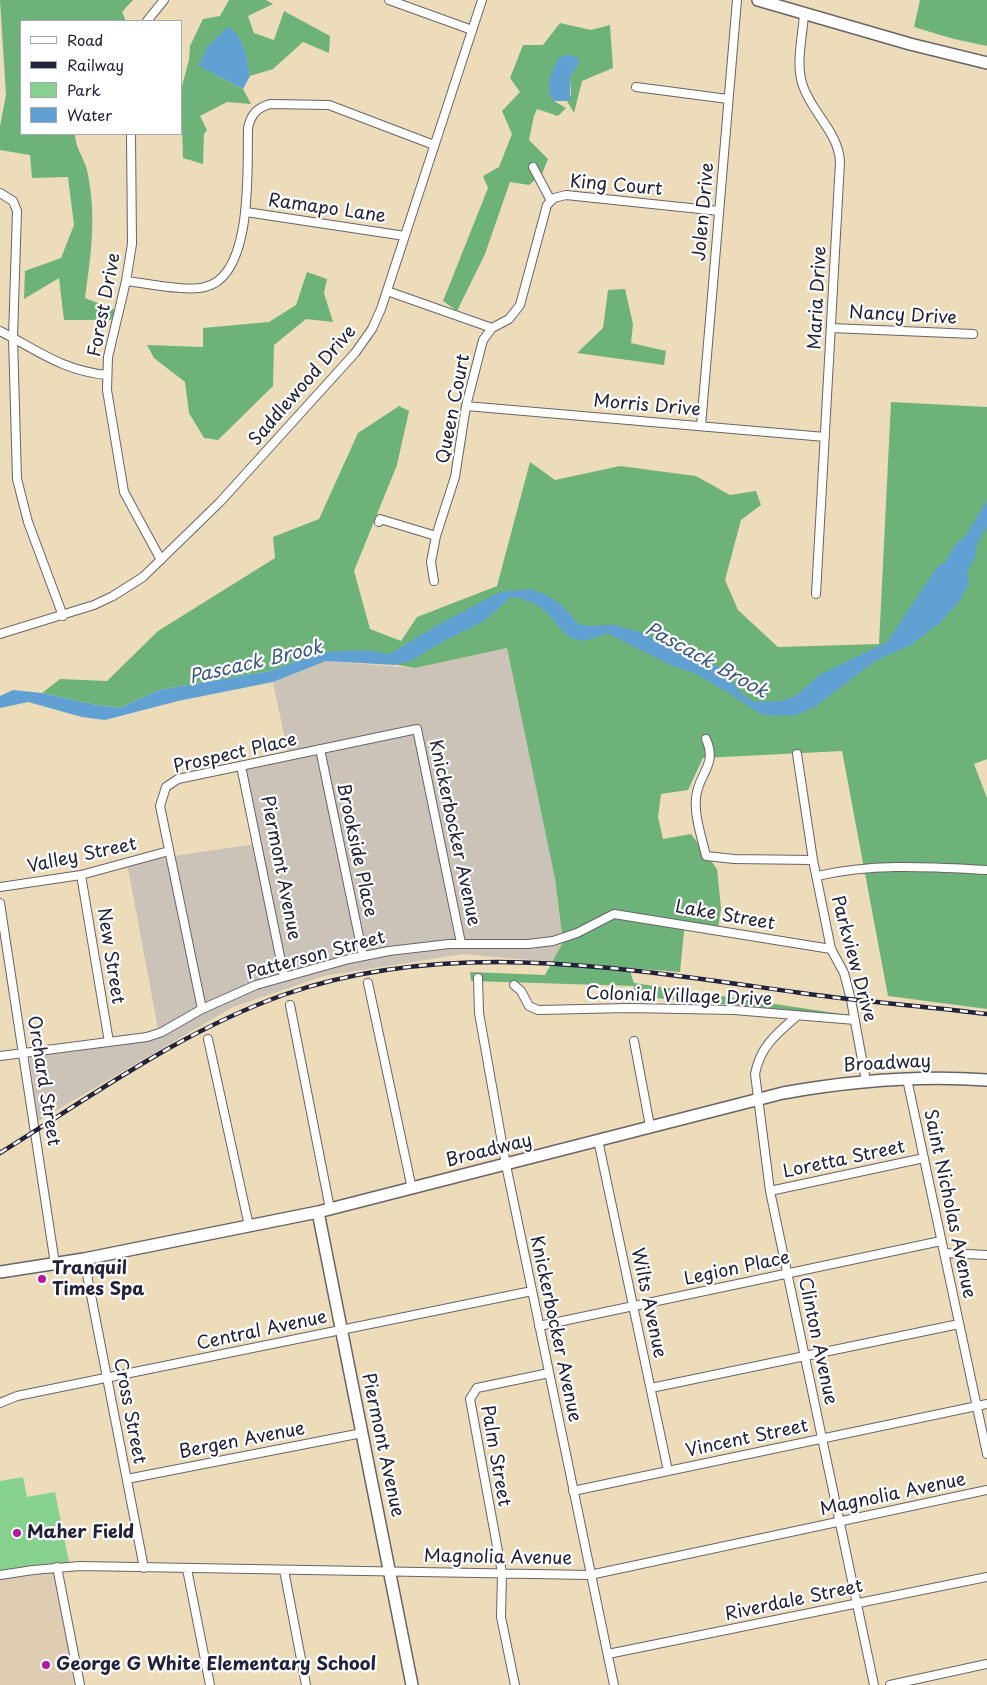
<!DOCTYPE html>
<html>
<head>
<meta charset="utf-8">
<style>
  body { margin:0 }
  #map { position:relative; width:987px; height:1685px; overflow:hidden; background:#eddcba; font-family:"Playpen Sans",sans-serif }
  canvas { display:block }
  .legend { position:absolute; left:20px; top:20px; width:162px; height:115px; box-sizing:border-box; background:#fff; border:1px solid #a7a7b1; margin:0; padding:6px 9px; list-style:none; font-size:15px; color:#22223b }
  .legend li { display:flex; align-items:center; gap:10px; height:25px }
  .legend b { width:25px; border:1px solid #a7a7b1 }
</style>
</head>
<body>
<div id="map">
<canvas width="987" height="1685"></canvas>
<ul class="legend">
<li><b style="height:6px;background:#fff"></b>Road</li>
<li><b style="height:6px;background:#22223b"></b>Railway</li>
<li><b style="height:14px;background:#87d18e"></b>Park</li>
<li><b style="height:14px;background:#60a0d2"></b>Water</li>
</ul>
</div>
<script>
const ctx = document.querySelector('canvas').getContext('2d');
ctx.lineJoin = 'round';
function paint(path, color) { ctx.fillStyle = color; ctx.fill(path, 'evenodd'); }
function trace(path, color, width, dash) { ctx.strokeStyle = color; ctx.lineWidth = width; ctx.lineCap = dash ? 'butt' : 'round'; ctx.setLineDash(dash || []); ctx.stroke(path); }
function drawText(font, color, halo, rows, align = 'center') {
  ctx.font = font + ' "Playpen Sans",sans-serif'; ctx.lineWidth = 4.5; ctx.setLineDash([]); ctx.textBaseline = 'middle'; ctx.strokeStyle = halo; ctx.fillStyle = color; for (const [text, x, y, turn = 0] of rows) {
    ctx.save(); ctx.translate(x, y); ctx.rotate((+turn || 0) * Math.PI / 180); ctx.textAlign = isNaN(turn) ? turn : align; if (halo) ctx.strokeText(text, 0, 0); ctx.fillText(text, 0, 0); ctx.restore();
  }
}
const built = new Path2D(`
  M57 1567 80 1685H0V1575Z`);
const industrial = new Path2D(`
  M507 648 555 879 563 942 552 962 463 954 324 976 233 1007 38 1121 29 1055 159 1034 127 863 255 844 241 765 288 754 273 682 326 661 415 668Z`);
const green = new Path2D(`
  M23 1477 27 1497 55 1492 70 1567 0 1575V1481Z`);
const forest = new Path2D(`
  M0 0H133L122 12 126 21H21V134H75C75 147 84 158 87 170 97 216 91 254 85 298L115 310 111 320H64L59 278 24 299 25 271 61 258 74 225 68 177 32 178 30 155 0 150V126L6 95Z
  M229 0H266L273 4 248 16 254 33 274 40 284 11 330 36 329 53 303 42 273 69 250 76 242 42 218 76 243 89 251 104 227 102 200 116 207 130 204 134 203 164 183 158 181 90 189 60 190 46 203 19 220 16Z
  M920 0H987V46L954 39 914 27Z
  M560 23 591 30 610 25 613 68 582 81 574 113 567 101 571 95 570 77 576 57 561 56 554 101 566 108 558 116 537 109 534 116 529 140 548 159 542 174 529 185 510 182 485 254 457 311 443 301 488 188 483 176 499 167 512 134 502 111 520 92 510 78 523 45H543Z
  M307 272 327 279 324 293 333 322 306 319 274 345 273 386 218 440 204 438 189 413 185 382 154 358 147 345 203 347V328L269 322 296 305Z
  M625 289 633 324 631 343 666 351 664 365 577 353 603 328 608 290Z
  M891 402 987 407V759L974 764 987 798V1009L888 996 842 751 703 758 688 790 661 794 658 817 663 839 691 834 717 869 721 908 718 929 685 922 680 972 629 968 634 983 855 1016 633 996 634 986 471 981 470 972 545 975 563 942 555 879 507 648 415 668 323 652 270 671 159 690 120 708 96 705 42 693 60 679 107 681 158 631 275 558 273 537 319 519 358 433 399 406 409 411 397 465 354 571 370 629 401 641 417 617 497 586 530 462 555 480 620 466 696 476 730 495 756 491 761 505 741 520 725 580 738 610 778 647 879 644Z`);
const water = new Path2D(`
  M228 27C245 35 246 59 250 76L243 89 199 66 207 47Z
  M568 55 577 57 580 61 570 77V99L567 101H554C543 89 552 67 561 56Z
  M987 500V526L977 544 976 556 967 572 969 582 961 599 942 621 911 645 875 661 815 707 794 716 762 715 729 693 694 673 673 666 607 633C598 637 587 642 577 640 565 637 559 626 551 617 541 606 526 598 511 597L484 621 442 642 411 661 394 665 326 661 273 682 178 701 105 720 82 717 28 702 0 708V696L13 690 42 693 96 705 120 708 159 690 270 671 323 652 367 650 390 654 434 627 500 592 531 589 546 595 562 605 578 624 588 626 614 625 640 632 686 656 722 668 741 693 754 702 780 701 794 697 821 674 887 642 937 567 946 561 956 544 965 537Z`);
const street = new Path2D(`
  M389 0 472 30
  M804 13C803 36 795 64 803 86 812 113 839 133 840 162L816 594
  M147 21 164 0
  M636 87 728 99
  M131 134 132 244 126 281 108 357 107 390 124 492 161 560
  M533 167 551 201
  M0 193 13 201 17 211 13 337 17 479 28 522 63 616
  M246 212 405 236
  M126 281C146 283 187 292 205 287 254 276 247 166 248 128 251 114 257 108 270 104L329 105 434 145
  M387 291 492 328
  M831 328 973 334
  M0 331C37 350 63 371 107 375
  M466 406 825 437
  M701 426 737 0
  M379 522 380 519 436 536
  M434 581 431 562 436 536 455 477 466 406 483 340 492 328 509 319 520 305 547 205 554 198 566 195 719 211
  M0 634 94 605 113 596 143 577 220 502 355 353 372 329 381 309 482 0
  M706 739C718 766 698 773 696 798 694 816 702 838 706 856L734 859 813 860
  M320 749 363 956
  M797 754 813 860 831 949 844 973 851 1000 866 1081
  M241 766 284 976
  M81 875 109 1042
  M817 876C874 863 929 867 987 870
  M0 887 81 875 169 851
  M0 903 55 1264
  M478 978 479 1013 506 1165 614 1685
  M368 983 412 1189
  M514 985 521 991 529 1006 538 1010 628 1008 734 1010 855 1020
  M290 1005 330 1209
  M202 1009 160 806 166 787 178 779 417 729 461 943
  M797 1016C776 1034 760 1047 755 1074L770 1191 874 1685
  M208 1039 249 1226
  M634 1041 650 1126
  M0 1056 147 1037 162 1032 202 1009 256 985 349 959 389 951 449 944H528L553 941 577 933 614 914 831 949
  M907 1079 987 1454
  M598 1140 668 1471
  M770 1191 924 1158
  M944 1253 987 1255
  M84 1259 144 1568
  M539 1326 941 1241
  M651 1388 959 1324
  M0 1403 17 1396 532 1291
  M127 1479 362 1433
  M573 1491 987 1404
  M57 1567 80 1685
  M187 1569 210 1685
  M284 1570 306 1685
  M0 1575 33 1570 80 1566 590 1575 987 1490
  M608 1654 987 1577
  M515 1685 501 1617 502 1573 470 1399 477 1388 549 1373
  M890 1685 987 1664`);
const secondary = new Path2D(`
  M758 0 910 44 987 63
  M318 1212 412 1685
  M0 1272 84 1259 318 1212 783 1093C850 1081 918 1075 987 1080`);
const rail = new Path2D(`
  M0 1153C92 1096 183 1030 286 994 454 937 630 969 801 993 863 1002 925 1006 987 1014`);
const markers = [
  [42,1279,5,"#b5179e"],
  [17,1533,5,"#b5179e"],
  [46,1665,5,"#b5179e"]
];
const streetNames = [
  ["King Court",616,186,5],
  ["Ramapo Lane",327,209,8],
  ["Jolen Drive",704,212,-85],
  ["Maria Drive",818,298,-87],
  ["Forest Drive",105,305,-79],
  ["Nancy Drive",903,316,3],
  ["Saddlewood Drive",303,386,-49],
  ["Morris Drive",647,406,5],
  ["Queen Court",454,409,-79],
  ["Prospect Place",235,754,-13],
  ["Knickerbocker Avenue",454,833,78],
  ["Brookside Place",356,850,78],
  ["Valley Street",82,856,-12],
  ["Piermont Avenue",280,868,79],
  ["Lake Street",725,916,10],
  ["New Street",110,956,81],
  ["Patterson Street",316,956,-15],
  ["Parkview Drive",853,959,75],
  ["Colonial Village Drive",679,997,2],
  ["Broadway",887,1064,-3],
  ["Orchard Street",43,1081,81],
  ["Broadway",489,1151,-14],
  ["Loretta Street",844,1160,-12],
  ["Saint Nicholas Avenue",949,1204,78],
  ["Legion Place",737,1269,-12],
  ["Wilts Avenue",648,1303,78],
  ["Knickerbocker Avenue",555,1329,78],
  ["Central Avenue",262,1331,-12],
  ["Clinton Avenue",817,1341,78],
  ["Cross Street",129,1411,79],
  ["Vincent Street",747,1439,-12],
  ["Bergen Avenue",242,1441,-11],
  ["Piermont Avenue",382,1445,78],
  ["Palm Street",495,1456,80],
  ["Magnolia Avenue",893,1495,-12],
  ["Magnolia Avenue",498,1558,1],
  ["Riverdale Street",794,1601,-12]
];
const poiNames = [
  ["Tranquil",52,1269],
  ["Times Spa",52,1290],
  ["Maher Field",27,1533],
  ["George G White Elementary School",56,1665]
];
const waterNames = [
  ["Pascack Brook",706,661,29],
  ["Pascack Brook",256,663,-13]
];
paint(built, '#dfcdb2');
paint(industrial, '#cbc3b8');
paint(green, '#87d18e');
paint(forest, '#6db379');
paint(water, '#60a0d2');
trace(street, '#696367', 10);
trace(secondary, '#696367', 14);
trace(street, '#fff', 8);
trace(secondary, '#fff', 11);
trace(rail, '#22223b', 4.5);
trace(rail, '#fff', 2.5, [8]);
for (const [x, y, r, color] of markers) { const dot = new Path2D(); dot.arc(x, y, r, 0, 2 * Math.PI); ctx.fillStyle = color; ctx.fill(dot); trace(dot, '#fff', 2); }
drawText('18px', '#22223b', '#fff', streetNames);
drawText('bold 18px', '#22223b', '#fff', poiNames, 'left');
drawText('italic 19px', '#3e5b7f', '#fff', waterNames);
</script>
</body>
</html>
